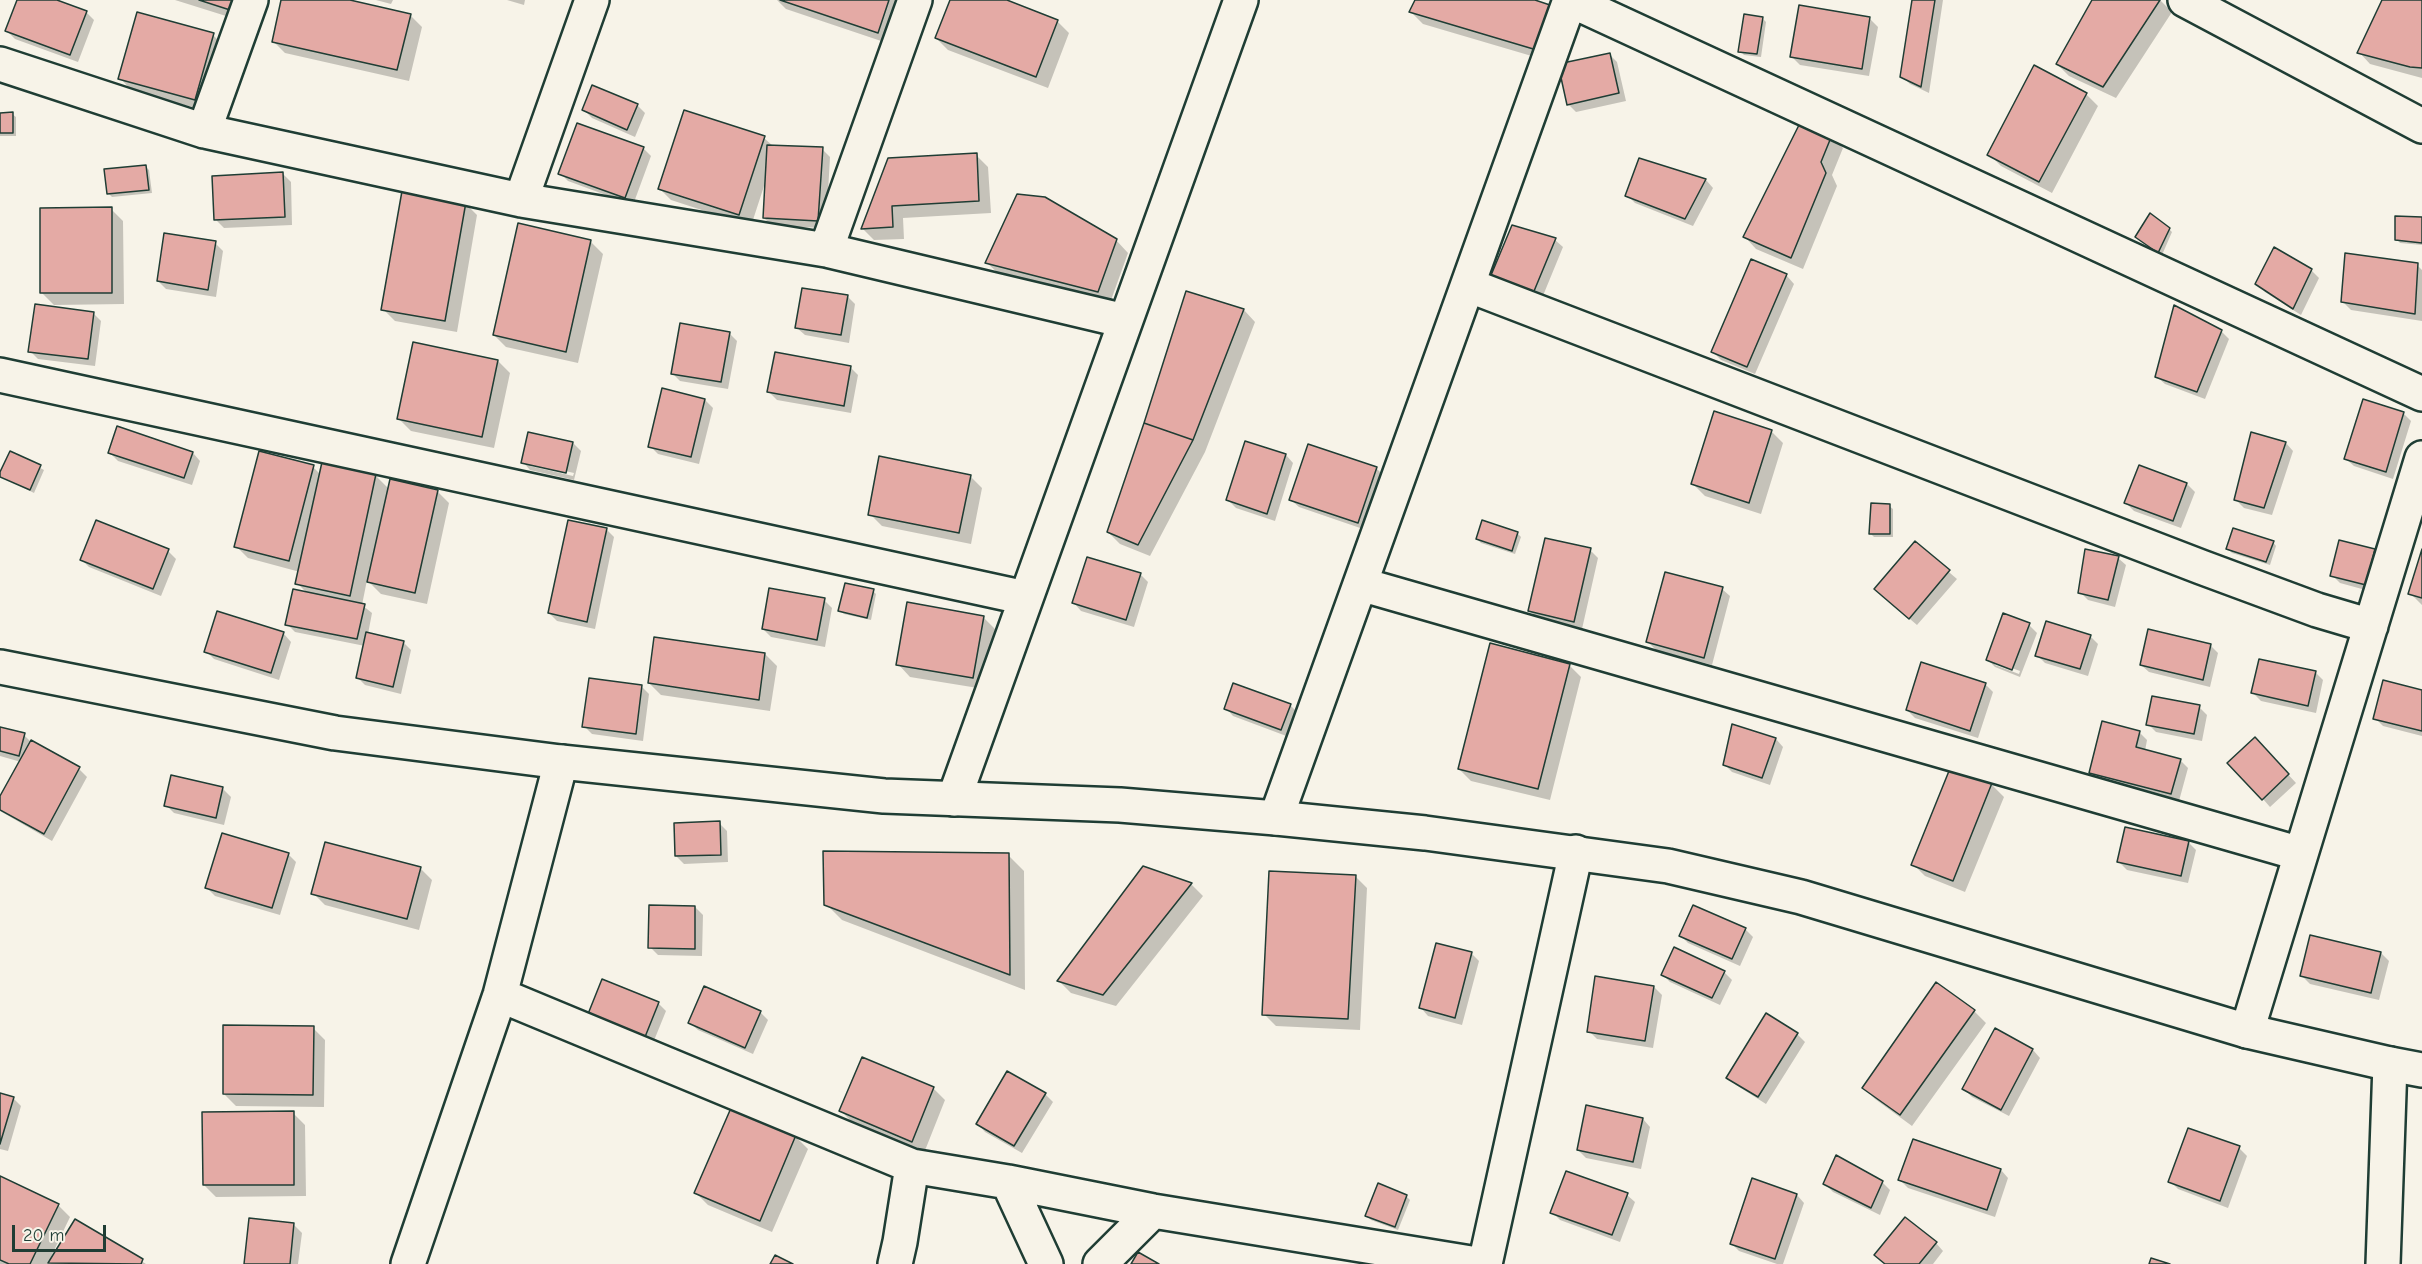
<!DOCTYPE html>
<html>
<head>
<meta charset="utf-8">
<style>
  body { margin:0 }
  #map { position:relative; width:2422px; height:1264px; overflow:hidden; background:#f7f3e8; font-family:"Comic Neue",sans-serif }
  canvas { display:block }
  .scale { position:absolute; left:12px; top:1225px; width:94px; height:27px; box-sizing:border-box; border:3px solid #1f3d34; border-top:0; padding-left:8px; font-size:18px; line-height:21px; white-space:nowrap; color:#1f3d34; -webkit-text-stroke:4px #f7f3e8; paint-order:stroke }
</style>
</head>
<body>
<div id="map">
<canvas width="2422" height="1264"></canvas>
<div class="scale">20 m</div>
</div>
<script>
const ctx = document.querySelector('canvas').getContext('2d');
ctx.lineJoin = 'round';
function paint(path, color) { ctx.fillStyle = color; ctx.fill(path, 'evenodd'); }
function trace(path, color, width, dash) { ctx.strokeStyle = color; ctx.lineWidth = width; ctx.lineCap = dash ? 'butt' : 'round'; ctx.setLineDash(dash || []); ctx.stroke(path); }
const shadow = new Path2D(`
  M18 0H52L86 12 94 20 78 62 15 39 7 31Z
  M175 0H249L242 21Z
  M283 0H343L410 15 422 27 409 81 285 53 273 41Z
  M376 0H393L391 4Z
  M507 0H525L524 5Z
  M777 0H905L890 44 786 9Z
  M952 0H1003L1057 21 1069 33 1048 88 948 50 936 38Z
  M1417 0H1530L1552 62 1423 24 1411 12Z
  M1914 0H1943L1929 93 1910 84 1901 76Z
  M2094 0H2160L2172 12 2116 98 2069 76 2057 64Z
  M2384 0H2422V78L2370 64 2359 52Z
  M1800 7 1870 19 1878 27 1869 76 1800 65 1792 57Z
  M1762 18 1766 22 1761 57 1744 55 1740 51Z
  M213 35 225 47 207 111 132 91 120 78Z
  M1609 54 1617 62 1626 101 1576 112 1568 104Z
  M2086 94 2098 106 2052 193 2001 166 1989 154Z
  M637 105 645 113 635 137 592 118 584 110Z
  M0 114H12L16 117V136H0Z
  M1831 136 1843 148 1832 175 1837 186 1803 269 1756 249 1745 237Z
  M764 138 773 146 822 149 830 157 826 228 772 226 764 218 765 183 751 226 671 200 659 188Z
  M643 148 651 156 633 205 568 181 560 173Z
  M976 155 988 167 991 213 903 218 904 239 874 240 862 228 889 160Z
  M1640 160 1706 180 1713 188 1693 226 1635 203 1627 195Z
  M146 167 149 170 152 193 112 197 108 193Z
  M283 174 291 182 292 225 224 228 216 220Z
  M465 203 477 215 457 332 395 321 383 309Z
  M111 209 123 221 124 304 54 305 42 293Z
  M2422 219V245L2400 243 2397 239Z
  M2169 229 2172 232 2162 255 2141 240Z
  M1116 240 1128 253 1110 303 999 274 987 263Z
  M1555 240 1563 247 1540 303 1498 287Z
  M591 242 603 254 578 363 506 347 494 335Z
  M215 243 223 251 216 297 166 289 158 281Z
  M1752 261 1787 276 1794 284 1755 374 1721 360 1713 352Z
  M2417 265 2422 270V321L2351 310 2343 302Z
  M2311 270 2319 278 2301 315 2265 292 2257 284Z
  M847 296 855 304 849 343 805 335 797 328Z
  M1244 310 1255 322 1205 452 1150 556 1120 544 1108 532Z
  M93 313 101 321 95 366 38 359 30 351Z
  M2221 331 2229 339 2205 399 2165 384 2157 377Z
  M729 333 737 341 728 389 680 381 672 373Z
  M498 361 510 373 494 448 411 431 398 418Z
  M850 367 858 375 851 413 777 400 769 392Z
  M705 400 713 408 699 464 658 454 650 446Z
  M2403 413 2411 421 2393 479 2354 466 2346 459Z
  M118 428 193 453 200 461 192 485 118 461 110 453Z
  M1771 431 1783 443 1761 514 1705 496 1693 484Z
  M529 433 573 443 581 451 574 480 530 470 523 462ZM530 463 574 473 573 476 530 466Z
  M2286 443 2293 451 2272 515 2244 508 2236 500Z
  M11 453 44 470 34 493 0 476Z
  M1286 455 1293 463 1275 521 1236 508 1228 500Z
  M313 467 321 475 376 476 389 489 437 491 449 503 427 604 381 594 367 580 362 605 372 613 368 634 403 642 411 650 401 694 365 685 357 677 365 646 295 632 287 624 308 594 297 583 300 572 248 558 236 546Z
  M2140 467 2187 484 2195 492 2181 528 2134 511 2126 503Z
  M1376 468 1384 476 1366 530 1299 507 1291 500Z
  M970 476 982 488 971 544 882 526 870 514Z
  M1889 506 1893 509V537H1874L1871 534Z
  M96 522 168 551 176 559 161 596 89 567 82 560Z
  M606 529 614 537 595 629 557 621 549 613Z
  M1517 533 1521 537 1515 554 1481 543 1477 539Z
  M2273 542 2276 546 2270 565 2232 553 2228 549Z
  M1915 543 1957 579 1917 625 1883 596Z
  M1590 550 1598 558 1582 629 1538 619 1530 611Z
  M2374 550 2382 558 2373 592 2340 583 2332 575Z
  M2422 554V605L2410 593Z
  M2118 558 2126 565 2115 607 2088 600 2080 592Z
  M1140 574 1148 582 1134 627 1081 611 1074 603Z
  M1722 589 1730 596 1712 665 1656 650 1648 642Z
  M873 591 876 594 871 620 844 614 840 611Z
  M824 600 832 608 825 647 771 637 763 629Z
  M218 613 284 634 291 642 279 680 214 659 206 651Z
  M2004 615 2029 625 2037 633 2020 677 1995 667 1987 659ZM1995 662 2020 671 2019 674 1995 665Z
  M983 617 995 629 984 689 910 677 898 664Z
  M2090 636 2098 644 2088 676 2045 663 2037 655Z
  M2210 645 2218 653 2210 687 2149 672 2141 665Z
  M765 654 777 666 770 711 661 695 649 683Z
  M1569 665 1581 677 1550 800 1471 781 1459 769Z
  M2315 672 2323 680 2316 713 2261 701 2253 693Z
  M1985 684 1993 692 1978 738 1915 718 1907 710Z
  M641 686 649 694 643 741 592 734 584 726Z
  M2422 691V736L2383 726 2375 718Z
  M1290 705 1298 713 1289 737 1233 716 1226 708Z
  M2199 707 2207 715 2202 741 2156 732 2148 724Z
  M0 729 24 735 31 742 79 769 87 777 52 841 0 811V799L21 762 0 756Z
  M2139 732 2147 740 2145 751 2180 760 2188 768 2179 801 2099 781 2091 773Z
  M1776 739 1783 747 1770 785 1732 772 1724 764Z
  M2263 747 2296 783 2270 807 2263 799Z
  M1952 768 1992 785 2004 797 1965 892 1925 876 1913 864Z
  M172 777 223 789 231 797 224 825 174 813 166 805Z
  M719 823 727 831 728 862 684 864 676 856Z
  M2188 842 2196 850 2188 883 2127 870 2119 862Z
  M288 854 296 862 280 915 215 896 207 888Z
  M1008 855 1024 871 1025 990 842 920 826 904Z
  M420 868 432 880 419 930 325 905 313 893Z
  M1143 868 1191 884 1203 896 1116 1006 1071 993 1059 981Z
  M1355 876 1367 888 1360 1030 1276 1026 1264 1014Z
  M695 907 703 915 702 956 658 955 650 947Z
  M1745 929 1753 937 1740 966 1688 943 1680 935Z
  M2312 937 2381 953 2389 961 2379 1000 2310 984 2302 976Z
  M1471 953 1479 961 1462 1025 1428 1016 1421 1008Z
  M1724 972 1732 980 1720 1005 1670 982 1662 974Z
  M1936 985 1974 1011 1986 1023 1912 1126 1875 1099 1863 1087Z
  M1654 987 1662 995 1653 1048 1597 1039 1589 1031Z
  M658 1003 666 1011 653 1043 598 1022Z
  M760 1012 768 1020 753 1054 698 1030 690 1023Z
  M313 1028 325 1040 324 1107 236 1106 224 1094Z
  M1995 1030 2033 1050 2040 1058 2009 1116 1972 1097 1964 1089Z
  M1797 1034 1805 1042 1766 1104 1736 1085 1728 1077Z
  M933 1088 945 1100 924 1153 853 1123 841 1111Z
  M1045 1094 1053 1102 1022 1153 985 1132 978 1124Z
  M0 1095 13 1098 21 1106 8 1151 0 1149Z
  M731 1110 796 1137 808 1149 772 1232 708 1205 696 1193Z
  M293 1113 305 1125 306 1196 216 1197 204 1185Z
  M1643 1119 1650 1127 1641 1169 1586 1158 1578 1150Z
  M1913 1140 2001 1170 2008 1178 1995 1217 1908 1188 1900 1180Z
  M2239 1148 2247 1156 2228 1208 2178 1189 2170 1181Z
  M0 1178 58 1205 70 1217 50 1259 52 1260 76 1221 146 1264H51L49 1261 48 1264H0Z
  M1882 1182 1890 1190 1880 1215 1833 1192 1825 1184Z
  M1627 1195 1635 1202 1620 1242 1560 1220 1552 1212Z
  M1797 1195 1804 1203 1783 1264H1777L1739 1251 1731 1243Z
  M1406 1196 1410 1200 1398 1230 1371 1220 1367 1216Z
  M294 1225 302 1233 298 1264H245Z
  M1936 1243 1943 1251 1933 1264H1885Z`);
const building = new Path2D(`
  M17 0H57L87 11 70 55 5 31Z
  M199 0H233L230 10Z
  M281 0H350L411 14 397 70 272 42Z
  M780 0H889L878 33Z
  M950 0H1007L1058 20 1036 77 935 38Z
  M1415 0H1535L1559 8 1540 51 1409 12Z
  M1912 0H1935L1921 87 1900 77Z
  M2092 0H2160L2103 87 2056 64Z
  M2382 0H2422V68L2410 67 2357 53Z
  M1799 5 1870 17 1862 69 1790 57Z
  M137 12 214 33 195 100 118 79Z
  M1744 14 1763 17 1757 54 1738 52Z
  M1610 53 1619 93 1567 105 1558 64Z
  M2034 65 2087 93 2039 182 1987 155Z
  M592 85 638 104 627 130 582 110Z
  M684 110 765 136 739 215 658 189Z
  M13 112V133H0V113Z
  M577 123 644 147 625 198 558 174Z
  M1800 123 1832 135 1821 162 1826 173 1791 258 1743 237Z
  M767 145 823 147 818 221 763 218Z
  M977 153 979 201 892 206 893 227 861 229 888 158Z
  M1639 158 1706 179 1685 219 1625 196Z
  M146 165 149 190 107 194 104 169Z
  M283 172 285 217 214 220 212 176Z
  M402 191 466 202 445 321 381 310Z
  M1017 194 1045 197 1117 239 1098 292 985 263Z
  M112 207V293H40V208Z
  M2150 213 2170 228 2158 253 2135 237Z
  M2395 216 2422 217V243L2395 240Z
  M518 223 591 240 566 352 493 335Z
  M1512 225 1556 238 1532 296 1489 280Z
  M164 233 216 241 208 290 157 281Z
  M2274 247 2312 269 2293 309 2255 284Z
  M2345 253 2418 263 2415 314 2341 302Z
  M1751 259 1787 274 1747 367 1711 352Z
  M802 288 848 295 841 335 795 328Z
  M1186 291 1244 309 1193 440 1144 423Z
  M35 304 94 312 88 359 28 352Z
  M2174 305 2222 330 2197 392 2155 377Z
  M680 323 730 332 721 382 671 374Z
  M413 342 498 360 482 437 397 419Z
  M775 352 851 366 844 406 767 392Z
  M662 388 705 399 691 457 648 447Z
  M2363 399 2404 412 2386 472 2344 459Z
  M1714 411 1772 430 1749 503 1691 484Z
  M1144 423 1193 440 1138 545 1107 532Z
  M117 426 193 452 184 478 108 453Z
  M528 432 573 442 566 473 521 463Z
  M2251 432 2286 442 2264 508 2234 500Z
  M1245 441 1286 454 1267 514 1226 500Z
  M1308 444 1377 467 1358 523 1289 500Z
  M10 451 41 465 30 490 0 477V472Z
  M259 451 314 465 289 561 234 547Z
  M879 456 971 475 959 533 868 515Z
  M322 462 376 474 350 596 295 584Z
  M2139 465 2187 483 2173 521 2124 503Z
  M390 479 438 490 415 593 367 582Z
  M1871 503 1890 504V534H1869Z
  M96 520 169 549 153 589 80 560Z
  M568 520 607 528 587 622 548 613Z
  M1482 520 1518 532 1512 551 1476 539Z
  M2233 528 2274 541 2266 562 2226 549Z
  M1545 538 1591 548 1574 622 1528 611Z
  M2339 540 2375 549 2366 585 2330 576Z
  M1915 541 1950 570 1909 619 1874 589Z
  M2085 549 2119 556 2108 600 2078 593Z
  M2422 549V598L2408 594Z
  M1087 557 1141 573 1126 620 1072 603Z
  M1665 572 1723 587 1704 658 1646 642Z
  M845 583 874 589 867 618 838 611Z
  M769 588 825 598 817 640 762 629Z
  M293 589 365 604 357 639 285 625Z
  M907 602 984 616 973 678 896 665Z
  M217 611 284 632 271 673 204 652Z
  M2003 613 2030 623 2012 670 1986 660Z
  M2046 621 2091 635 2080 669 2035 656Z
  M2148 629 2211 644 2203 680 2140 665Z
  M366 632 404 641 393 687 356 678Z
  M654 637 765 653 759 700 648 683Z
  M1490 643 1570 664 1538 789 1458 769Z
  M2259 659 2316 671 2308 706 2251 693Z
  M1921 662 1986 683 1970 731 1906 710Z
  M589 678 642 685 636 734 582 727Z
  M2383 680 2422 690V731L2373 719Z
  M1233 683 1291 704 1281 730 1224 709Z
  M2152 696 2200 705 2194 734 2146 725Z
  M2102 721 2140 731 2136 747 2181 759 2171 794 2089 773Z
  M1732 724 1776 738 1762 778 1723 765Z
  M0 727 25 733 19 756 0 751Z
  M2255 737 2289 774 2262 800 2227 763Z
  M31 740 80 767 44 834 0 810V796Z
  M1951 766 1992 783 1953 881 1911 865Z
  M171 775 223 787 216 818 164 806Z
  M720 821 721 855 675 856 674 823Z
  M2125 827 2189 841 2181 876 2117 862Z
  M222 833 289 853 272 908 205 888Z
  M325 842 421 867 407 919 311 894Z
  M823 851 1009 853 1010 975 824 905Z
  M1143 866 1192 883 1103 995 1057 981Z
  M1269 871 1356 875 1348 1019 1262 1015Z
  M649 905 695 906V949L648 948Z
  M1693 905 1746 928 1732 959 1679 936Z
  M2310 935 2381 952 2371 993 2300 976Z
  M1436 943 1472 952 1455 1018 1419 1008Z
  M1674 947 1725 971 1712 998 1661 975Z
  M1595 976 1654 986 1645 1041 1587 1032Z
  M602 979 659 1002 645 1037 588 1014Z
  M1936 982 1975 1010 1900 1115 1862 1088Z
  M704 986 761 1011 745 1048 688 1023Z
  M1766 1013 1798 1033 1758 1097 1726 1078Z
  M223 1025 314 1026 313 1095 223 1094Z
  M1995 1028 2033 1049 2001 1110 1962 1089Z
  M862 1057 934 1087 912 1142 839 1111Z
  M1007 1071 1046 1093 1014 1146 976 1124Z
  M0 1093 14 1097 0 1144Z
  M1586 1105 1643 1118 1633 1162 1577 1150Z
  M731 1108 796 1135 760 1221 694 1193Z
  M294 1111V1185H203L202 1112Z
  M2188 1128 2240 1146 2220 1201 2168 1182Z
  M1913 1139 2001 1169 1987 1210 1898 1180Z
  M1836 1155 1883 1181 1871 1208 1823 1184Z
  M1566 1171 1628 1193 1612 1235 1550 1213Z
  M0 1176 59 1204 30 1264H9L0 1260Z
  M1752 1178 1797 1194 1775 1259 1730 1244Z
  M1378 1183 1407 1195 1395 1227 1365 1216Z
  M1905 1217 1937 1242 1919 1264H1885L1874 1255Z
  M249 1218 294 1223 290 1264H244Z
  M75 1219 143 1259 141 1264 48 1263Z
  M1138 1252 1159 1264H1131Z
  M775 1255 793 1264H770Z
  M2151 1258 2170 1264H2149Z`);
const street = new Path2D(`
  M1570 0 2422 394
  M2185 0 2422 126
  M0 64 204 131 521 200 826 250 1125 321
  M204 131 251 0
  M521 200 592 0
  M826 250 915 0
  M1468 285 2201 567 2317 610 2371 626
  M0 375 1026 598
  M1360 584 2301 854
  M954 799 1241 0
  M1276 818 1570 0
  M500 995 912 1166 1008 1182 1153 1211 1477 1264
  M2247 1031 2422 458
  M1008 1182 1046 1264
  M408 1264 500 995 561 762
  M895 1264 900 1242 912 1166
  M1100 1264 1153 1211
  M1485 1264 1576 852
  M2383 1264 2390 1064`);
const secondary = new Path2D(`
  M0 667 335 733 561 762 884 796 1120 805 1276 818 1425 833 1668 866 1801 897 2247 1031 2390 1064 2422 1070`);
paint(shadow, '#0003');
paint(building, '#e4aaa5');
trace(building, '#1f3d34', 1.5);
trace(street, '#1f3d34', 38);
trace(secondary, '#1f3d34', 38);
trace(street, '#f7f3e8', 33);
trace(secondary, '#f7f3e8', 33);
</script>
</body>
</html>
